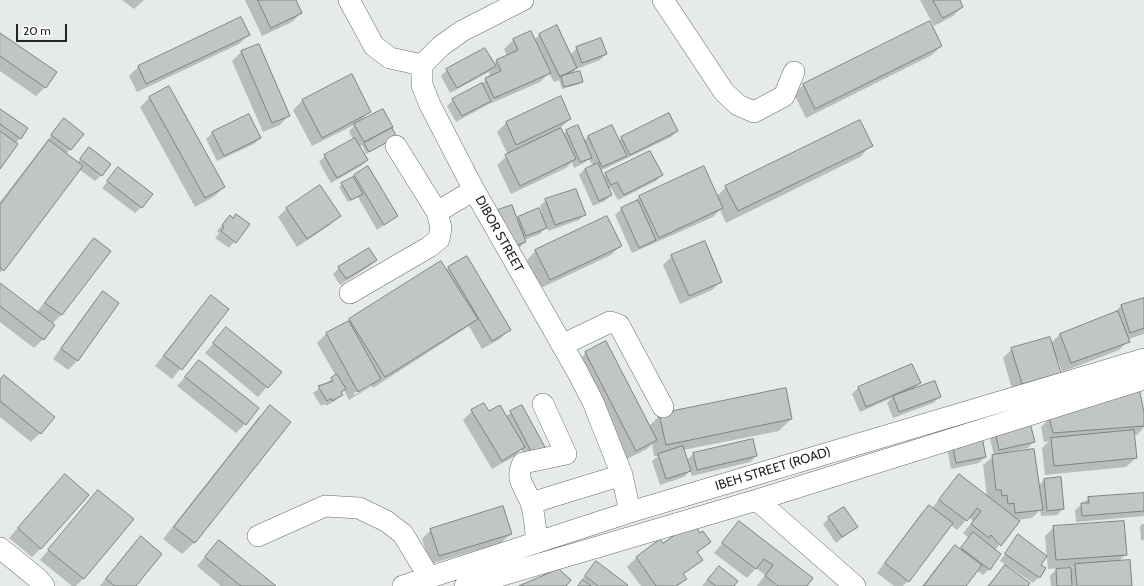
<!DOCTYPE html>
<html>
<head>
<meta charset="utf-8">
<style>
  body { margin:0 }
  #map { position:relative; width:1144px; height:586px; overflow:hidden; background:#e6ebea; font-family:Cabin,sans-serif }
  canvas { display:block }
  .scale { position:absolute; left:16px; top:24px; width:51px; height:18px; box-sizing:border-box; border:2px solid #242625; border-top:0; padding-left:5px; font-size:12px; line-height:14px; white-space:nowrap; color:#242625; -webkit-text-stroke:3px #fff; paint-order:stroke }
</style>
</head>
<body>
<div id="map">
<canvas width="1144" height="586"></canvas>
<div class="scale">20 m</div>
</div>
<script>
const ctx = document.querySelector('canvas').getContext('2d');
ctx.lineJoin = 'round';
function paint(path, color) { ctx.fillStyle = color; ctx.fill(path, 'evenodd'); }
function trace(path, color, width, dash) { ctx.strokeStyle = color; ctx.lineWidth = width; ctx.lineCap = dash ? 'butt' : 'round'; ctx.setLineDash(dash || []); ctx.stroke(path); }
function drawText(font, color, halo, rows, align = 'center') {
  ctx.font = font + ' Cabin,sans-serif'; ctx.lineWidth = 3; ctx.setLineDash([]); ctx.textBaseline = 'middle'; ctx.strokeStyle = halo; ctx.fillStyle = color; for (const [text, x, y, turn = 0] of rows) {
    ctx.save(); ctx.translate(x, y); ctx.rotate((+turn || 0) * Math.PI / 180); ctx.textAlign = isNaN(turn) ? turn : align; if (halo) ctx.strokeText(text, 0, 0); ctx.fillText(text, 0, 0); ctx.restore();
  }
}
const shadow = new Path2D(`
  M122 0H144L134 9Z
  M245 0H295L301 13 292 22 262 36Z
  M920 0H959L962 7 953 16 934 26Z
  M241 19 248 35 239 44 137 92 129 76 138 67Z
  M929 23 941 46 932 55 806 118 794 94 803 85Z
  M531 32 534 40 540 34 570 55 577 48 606 54 600 60 576 69 570 75 582 82 579 84 562 89 559 80 554 82 549 73 540 82 485 106 456 122 447 106 453 100 478 86 490 77 489 72 450 93 441 76 447 70 493 64 507 56 504 49 513 40Z
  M0 34 45 87 36 96 0 71Z
  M258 45 289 115 280 125 263 132 232 61 241 52Z
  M169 87 224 187 215 196 195 207 140 107 149 98Z
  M560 98 570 119 560 128 563 134 567 131 584 141 588 136 612 126 618 141 621 138 677 131 671 137 600 171 603 177 606 174 662 175 656 181 618 200 611 188 609 189 611 195 605 201 593 206 579 175 585 169 593 166 589 159 584 163 574 168 572 162 566 168 511 194 497 165 508 155 497 132 506 123Z
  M302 101 370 111 360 121 392 126 387 131 393 139 366 154 362 145 359 147 367 160 361 166 331 183 319 162 325 156 353 140 349 131 356 124 312 146 293 110Z
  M0 110 20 138 0 167Z
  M249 115 260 138 254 144 217 161 206 139 212 133Z
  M64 119 83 134 66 154 77 163 89 148 101 175 95 181 80 170 0 273V202Z
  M871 145 860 157 726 223 720 210 713 217 632 253 615 215 621 209 633 204 640 196H717L726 187Z
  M118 169 141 207 135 213 102 188Z
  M355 175 397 216 377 230 358 197 348 202 339 187Z
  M546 200 585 214 579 220 548 231 547 226 540 234 524 240 525 242 519 248 492 217 498 211 511 207 516 220 539 209 541 214H542L540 206Z
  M287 208 340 216 330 225 297 247 278 217Z
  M230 216 249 224 229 248 215 238 219 233 217 231Z
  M94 240 109 251 61 315 52 324 54 325 43 339 34 348 0 322V284L37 312 85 249Z
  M620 246 611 255 541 288 527 260 536 250Z
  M672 256 721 281 712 290 680 304 663 265Z
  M376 260 370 266 340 285 333 274 339 268Z
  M449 268 509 330 500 339 482 349 469 326 373 388 372 386 349 400 344 390 335 401 326 406 325 404 321 406 313 393 336 376 317 343 326 334 350 320ZM371 384V386L354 395V393Z
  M103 293 118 303 77 361 68 370 53 359 94 302Z
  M211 297 228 310 172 379 155 366 202 306Z
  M1144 299V334L1128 339V341L1119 350 1062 372 1058 360 1056 361 1060 373 1013 392 1003 358 1012 349 1051 343 1060 334 1113 314 1121 306Z
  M226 328 280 372 258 397 205 353Z
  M586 353 649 426 660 415 791 419 779 431 683 450 686 461 694 453 756 456 750 462 692 476 690 471 684 477 660 485 652 461 658 456H654L652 444 647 449 627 459 577 362Z
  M199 361 245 424 236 433 177 386Z
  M912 365 920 383 912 390 940 397 933 403 893 418 887 403 892 398 860 412 852 394 858 388Z
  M0 381 40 433 31 442 0 417Z
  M522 406 545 449 527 461 521 449 515 456 492 469 463 420 472 411 506 416Z
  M270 407 289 422 194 543 182 554 163 539 258 418Z
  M1144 417V427L1137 435H1133L1136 458 1126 467 1045 475 1042 448 1049 441 1044 442 1041 427 1050 418Z
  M996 432 1034 441 1028 448 1005 453V454L1038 486 1044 480 1063 509 1057 515 1041 516 1040 510 1032 518 1017 520 995 550 989 569 983 575 976 570 964 586H922L946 555 955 546 960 550 969 538 963 533 973 521 969 517 957 530 951 525 908 581 903 586H894L877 573 920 515 930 506 932 508 959 475 987 497 983 465 994 456 990 438Z
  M953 443 985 457 979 463 951 469 947 449Z
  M56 484 41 548 32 557 9 538Z
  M98 491 132 519 83 579 76 586H72L40 560Z
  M1144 494V516L1076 522 1075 510 1089 498Z
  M829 518 856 527 836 543 823 524Z
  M740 522 806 586H757L765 575 756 568 747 578 714 553Z
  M1142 524H1144V540H1141L1140 527Z
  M1054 527 1126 554 1119 561 1131 586H1051L1050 576 1058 568 1048 569 1045 536ZM1073 567 1071 569H1061V568Z
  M431 530 511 534 501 543 430 564 422 539Z
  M700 534 709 541 697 553 701 560 683 575 685 579 678 586H641L627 567 636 558 660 541 662 544Z
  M1018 536 1040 565 1039 577 1033 583 1000 561Z
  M141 537 135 586H100L132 546Z
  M219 541 274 586H221L197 566Z
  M596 562 626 586H579L581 584 579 583Z
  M1006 565 1005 566 1026 586H987Z
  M719 567 733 586H702L710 576Z`);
const building = new Path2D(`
  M258 0H296L302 13 271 28Z
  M933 0H960L963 7 943 18Z
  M241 17 250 35 146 84 138 66Z
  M930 21 942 46 815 109 803 84Z
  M557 25 577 68 560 77 539 34Z
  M531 31 551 73 494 98 485 78 501 71 496 60 518 50 513 39Z
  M0 33 57 72 46 88 0 56Z
  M601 38 607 54 582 63 576 47Z
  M259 44 290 116 272 123 241 51Z
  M485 48 496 66 457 88 446 69Z
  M580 71 583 82 564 87 561 76Z
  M352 74 371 112 322 138 302 100Z
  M482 83 491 101 462 116 452 99Z
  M169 86 225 187 205 198 149 97Z
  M561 96 571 119 516 145 506 122Z
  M0 109 28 128 21 139 0 124Z
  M383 109 393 127 364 142 354 124Z
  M669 113 678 131 630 155 621 137Z
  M249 114 261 138 224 156 212 132Z
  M64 118 84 134 71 150 51 135Z
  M860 120 873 146 738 211 725 186Z
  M578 125 592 158 580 162 566 130Z
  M612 125 627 156 602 167 588 136Z
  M392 128 397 137 369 152 364 143Z
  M561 128 576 159 520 186 505 155Z
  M0 131 18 144 0 169Z
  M355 138 368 160 337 178 324 155Z
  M49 140 83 166 4 271 0 267V205Z
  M89 147 111 164 102 176 80 159Z
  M650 151 663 175 624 195 617 182 611 185 605 173Z
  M598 163 612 195 599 201 585 169Z
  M368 166 398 216 384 225 354 175Z
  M704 166 723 208 659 238 639 196Z
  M118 167 153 194 142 208 107 181Z
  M353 177 363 194 351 200 341 183Z
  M320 185 341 216 307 239 286 208Z
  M576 189 586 215 555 225 545 199Z
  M638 200 656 240 639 248 621 208Z
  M512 205 526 242 512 247 498 210Z
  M539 208 547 228 526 236 518 217Z
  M236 214 250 224 236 243 221 231 224 227 222 225 230 215 233 218Z
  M607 216 622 246 550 280 535 250Z
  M94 238 111 251 62 315 45 303Z
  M705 241 722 282 689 296 671 255Z
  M369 248 377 260 346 279 338 267Z
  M467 256 511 330 492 341 448 267Z
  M441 261 478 319 385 377 349 319Z
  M0 283 55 325 44 340 0 306Z
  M103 291 119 303 78 361 61 349Z
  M211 295 229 309 182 370 164 356Z
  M1144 298V328L1130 333 1121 305Z
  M1118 311 1130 342 1071 363 1060 334Z
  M349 321 381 379 358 392 326 333Z
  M226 327 282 372 268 388 213 343Z
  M1050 337 1061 373 1022 384 1011 348Z
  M606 341 657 440 636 451 585 352Z
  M199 360 259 408 246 425 185 377Z
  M912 364 921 383 866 407 858 387Z
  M337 374 346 389 341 392 343 395 332 401 331 398 327 401 318 386 333 381 331 378Z
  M4 375 55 417 41 434 0 401V380Z
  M935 381 941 397 899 412 893 396Z
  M786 388 792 419 666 445 659 414Z
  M1139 388 1144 412V426L1053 433 1049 417Z
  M484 403 489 411 500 405 525 447 502 461 471 410Z
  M270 405 291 422 195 543 174 527Z
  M522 405 546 449 533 455 510 411Z
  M1030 423 1035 442 999 450 995 431Z
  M1134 430 1137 458 1054 466 1051 438Z
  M982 437 986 457 956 463 952 442Z
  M753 439 757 456 697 470 693 453Z
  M683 446 691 471 666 479 658 454Z
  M1034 449 1043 510 1015 513 1014 503 1008 504 1007 495 1002 496 1001 490H996L992 455Z
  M65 474 89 495 41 549 18 528Z
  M959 474 1020 521 1001 546 991 535 989 538 971 524 981 511 977 508 967 521 939 500Z
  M1061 477 1064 509 1047 511 1044 479Z
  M98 490 134 519 84 579 48 550Z
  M1144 493V511L1082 516 1081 503H1089L1088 497Z
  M929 505 953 523 909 582 885 563Z
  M503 506 512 534 439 556 430 529Z
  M844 507 858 527 842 537 828 517Z
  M739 521 813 578 807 586H778L765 576 773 565 764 559 756 569 722 543Z
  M1124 521 1127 555 1056 560 1053 526Z
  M693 522 700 533 703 531 711 542 697 552 703 560 683 574 687 579 676 586H656L636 557 660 539 663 543Z
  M973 532 1001 554 990 570 961 548Z
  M1018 534 1047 556 1041 565 1046 568 1040 578 1005 554Z
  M141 536 162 554 136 586H115L106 579Z
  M219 540 276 586H241L205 557Z
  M955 545 982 565 966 586H924Z
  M1130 560 1132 586H1077L1075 564Z
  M596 561 628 585 627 586H598L585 576Z
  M1005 565 1030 583 1028 586H989Z
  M719 566 738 581 734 586H716L708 580Z
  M1071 568 1072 586H1057L1056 569Z
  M559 569 571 580 566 586H519Z
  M583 580 591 586H578Z`);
const minor = new Path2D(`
  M349 0 374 46 390 58 422 65
  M523 0 462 31 441 46 422 65V85L430 105 474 190 577 371 593 402 622 475 630 512
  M663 0 724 92 738 105 754 112 784 96 794 72
  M396 146 437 212
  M350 293 429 247 439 239 441 228 437 212 474 190
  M562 345 610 322 619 325 663 407
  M757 500 855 586
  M531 503 622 475
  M258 536 325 506 359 508 386 521 403 534 429 577
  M537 541C535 529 535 515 531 503 526 488 514 480 523 463L566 454 543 404
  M0 548 37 578 44 586
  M403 586 630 512 1144 359
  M465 586 757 500 1144 379`);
const streetNames = [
  ["DIBOR STREET",499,234,61],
  ["IBEH STREET (ROAD)",773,469,-17]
];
paint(shadow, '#0003');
paint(building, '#c1c6c5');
trace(building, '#7e8382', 1);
trace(minor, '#676b6a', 22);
trace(minor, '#fff', 21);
drawText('13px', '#242625', '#fff', streetNames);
</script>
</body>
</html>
